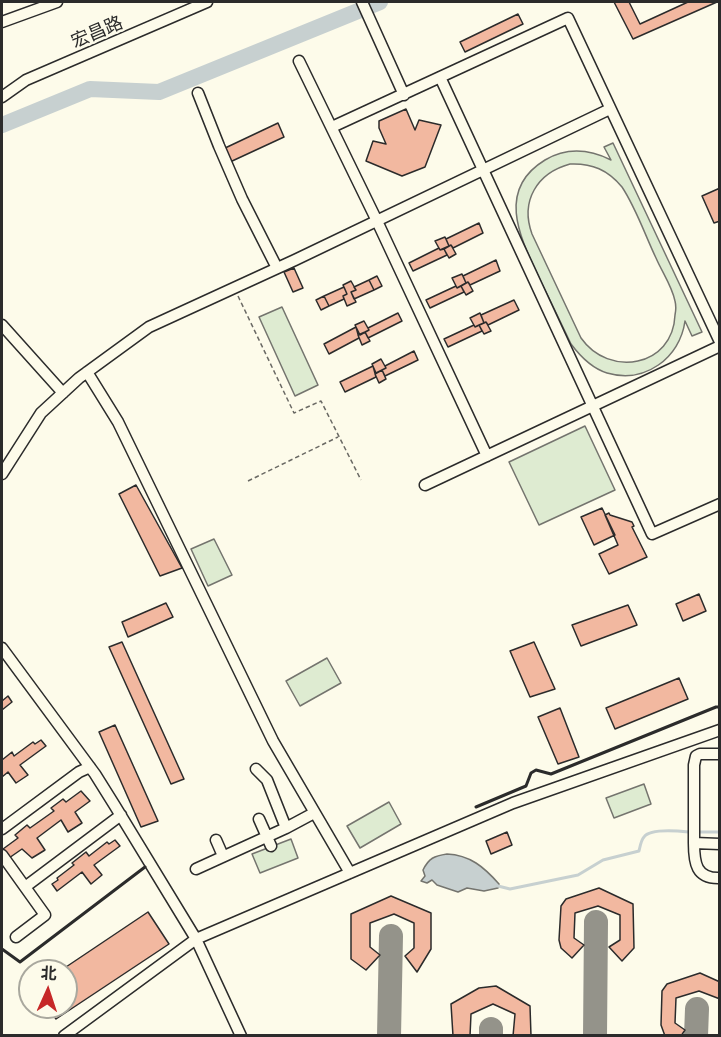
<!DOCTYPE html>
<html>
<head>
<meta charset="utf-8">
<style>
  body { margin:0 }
  #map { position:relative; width:721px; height:1037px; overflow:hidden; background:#fdfbea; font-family:"Exo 2","Noto Sans SC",sans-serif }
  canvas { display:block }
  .frame { position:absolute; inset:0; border:3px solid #2b2b2b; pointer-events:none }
  .north { position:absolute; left:18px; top:959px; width:60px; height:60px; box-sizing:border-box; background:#fdfbea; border:2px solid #a9a89e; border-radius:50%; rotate:3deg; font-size:16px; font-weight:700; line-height:24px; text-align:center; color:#2b2b2b }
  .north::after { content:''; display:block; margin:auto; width:21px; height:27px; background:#c62828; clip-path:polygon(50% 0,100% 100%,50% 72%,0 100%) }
</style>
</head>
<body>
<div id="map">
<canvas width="721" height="1037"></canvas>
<div class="frame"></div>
<div class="north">北</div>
</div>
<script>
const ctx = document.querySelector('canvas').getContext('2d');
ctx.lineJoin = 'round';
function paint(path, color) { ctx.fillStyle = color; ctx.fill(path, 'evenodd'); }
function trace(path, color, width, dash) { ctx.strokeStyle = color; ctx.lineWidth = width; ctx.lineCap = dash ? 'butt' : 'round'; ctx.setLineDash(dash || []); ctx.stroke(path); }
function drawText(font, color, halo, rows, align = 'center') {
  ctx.font = font + ' "Exo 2","Noto Sans SC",sans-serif'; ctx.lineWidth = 4.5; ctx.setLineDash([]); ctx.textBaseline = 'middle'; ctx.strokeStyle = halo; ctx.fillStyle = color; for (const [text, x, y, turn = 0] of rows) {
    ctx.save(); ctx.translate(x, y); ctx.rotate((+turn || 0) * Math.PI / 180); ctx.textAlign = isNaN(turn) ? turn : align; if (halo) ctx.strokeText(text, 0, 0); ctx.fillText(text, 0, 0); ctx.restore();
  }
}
const green = new Path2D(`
  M613 143 702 332 692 336 685 321C680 358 645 384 607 373 591 368 580 356 571 344 561 323 551 302 541 282 522 241 494 191 545 160 567 147 589 149 611 160L604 147ZM570 164C592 163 608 170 622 187 636 208 645 235 656 258 662 272 672 286 675 301 676 305 676 310 675 315 673 367 609 378 581 338L532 234C520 201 537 173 570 164Z
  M282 307 318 385 295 396 259 317Z
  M585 426 615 490 539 525 509 462Z
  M214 539 232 575 208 586 191 549Z
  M327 658 341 683 300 706 286 681Z
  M644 784 651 804 614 818 606 798Z
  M389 802 401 824 360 848 347 826Z
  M291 839 298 858 260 873 252 854Z`);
const water = new Path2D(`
  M447 854C470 855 484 867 499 884L498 888 484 891 467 888 458 892 437 885 432 880 427 883 421 881 425 876 423 870C429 858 434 856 447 854Z`);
const stream = new Path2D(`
  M699 832H720
  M498 886 510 889 578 875 603 860 639 851C640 847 641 840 644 837 650 828 679 831 689 832`);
const river = new Path2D(`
  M2 125 90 89 159 92 380 2`);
const taxiway = new Path2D(`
  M389 1036 391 936
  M491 1036V1029
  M595 1036 596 922
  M696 1036 697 1009`);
const building = new Path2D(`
  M614 2H629L640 24 688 2H717L633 39Z
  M518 14 523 24 465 52 460 42Z
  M406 109 415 130 419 120 441 125 425 167 402 176 366 161 373 141 386 144 379 128V121Z
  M278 123 284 137 230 162 223 149Z
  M720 188V221L714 223 702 196Z
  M479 223 483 233 453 248 451 245 449 246 446 239Z
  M445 237 449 246 440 250 435 241Z
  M451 245 456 254 449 258 444 249Z
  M439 248 440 250 444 249 447 255 413 271 409 263Z
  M496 260 500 271 470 285 468 282 466 283 463 276Z
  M294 268 303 288 293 292 284 272Z
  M462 274 466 283 457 288 452 278Z
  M377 276 382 286 374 290 369 280Z
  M369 280 374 290 354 299 351 292 356 290 354 287Z
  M351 281 356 290 351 292 356 302 347 306 343 296 347 294 343 285Z
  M468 282 473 291 466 295 461 286Z
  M456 286 457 288 461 286 464 292 430 308 426 300Z
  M344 287 347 294 343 296 344 299 329 306 324 296Z
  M324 296 329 306 321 310 316 300Z
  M514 300 519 310 488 325 486 322 484 323 481 315Z
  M398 313 402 321 368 338 365 332 369 330 368 328Z
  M480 313 484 323 475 327 470 318Z
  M364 321 369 330 360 335 355 325Z
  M486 322 491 331 484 334 479 325Z
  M474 325 475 327 479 325 482 331 448 347 444 339Z
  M356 327 359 338 329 354 324 344Z
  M365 332 370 341 362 345 358 335Z
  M414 351 418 360 385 376 382 370 386 368 385 366Z
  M381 359 386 368 376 373 372 364Z
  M373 366 376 377 345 392 340 382Z
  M382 370 386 379 379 383 375 374Z
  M136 485 182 568 160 576 119 494Z
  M602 508 615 535 594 545 581 517Z
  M609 513 610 515 632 522 634 526 632 527 647 557 609 574 599 554 618 545 605 515Z
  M699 594 706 611 683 621 676 604Z
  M166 603 173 617 128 637 122 622Z
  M628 605 637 625 581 646 572 625Z
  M122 642 184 779 171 784 109 647Z
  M534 642 555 689 530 697 510 651Z
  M679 678 688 699 615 729 606 708Z
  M8 696 12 702 2 710V701Z
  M560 708 579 757 558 764 538 717Z
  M115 725 158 821 141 827 99 732Z
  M41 740 46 746 20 765 28 775 16 783 8 772 2 777V760L12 752 14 756 33 742 35 744Z
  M81 791 90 801 75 812 82 823 68 832 61 820 37 838 45 850 32 858 22 849 9 858 3 849 18 838 15 835 27 825 30 828 54 811 51 808 63 799 66 802Z
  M507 832 512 845 491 854 486 841Z
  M115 840 120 846 94 865 102 875 91 884 82 872 57 891 52 884 58 880 57 878 74 865 72 863 86 852 89 856 107 842 109 844Z
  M599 888 633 904 634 948 622 961 609 947 620 940V915L598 906 575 913 574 938 584 945 572 958 561 948 559 940 561 906 566 899Z
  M391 896 431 913V949L417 972 405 956 414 948V923L394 914 370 923V947L380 955 366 970 351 959V914Z
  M148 912 169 944 56 1019 48 1007H66V971H60Z
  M700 973 720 982V999L699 991 676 998 675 1023 685 1030 681 1036H665L661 1025 662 991 667 984Z
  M496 986 530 1006 531 1036H513L515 1014 493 1004 471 1014 470 1036H453L451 1004 479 988Z`);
const path = new Path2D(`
  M238 296 294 413 321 401 361 480
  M248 481 338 437`);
const minor = new Path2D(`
  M362 2 404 95
  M2 22 57 2
  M299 61 377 221 487 456
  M440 77 652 534 720 504
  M198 93 219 146 242 199 277 268
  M2 97 26 80 207 2
  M332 127 568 18 720 342
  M2 325 63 393
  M87 372 118 422 273 741 350 873
  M2 474 41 413 79 378 149 327 295 260 610 109
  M425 485 720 346
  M2 648 95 774 115 806 196 939 241 1036
  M720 754H700L696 756 694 765V843L720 844
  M256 769 267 780 286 828
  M259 819 271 846
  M2 829 79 772 90 767
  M216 840 223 856
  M694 843C694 863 696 879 720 878
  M2 855 45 915 16 937
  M196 869 286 828 314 813
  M25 887 121 815
  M64 1036 196 939 513 803 720 730`);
const wall = new Path2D(`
  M476 807 526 786 531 773 536 770 551 774 716 707H720
  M2 949 20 962 145 867`);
const streetNames = [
  ["宏昌路",97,32,-23]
];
paint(green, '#deebd1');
trace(green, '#74746e', 1.5);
paint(water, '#c7d0d0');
trace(water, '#74746e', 1.5);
trace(stream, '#c7d0d0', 3);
trace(river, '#c7d0d0', 16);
trace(taxiway, '#94938a', 24);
paint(building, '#f2b8a0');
trace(building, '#2b2b2b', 1.5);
trace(minor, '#2b2b2b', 13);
trace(path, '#6a6964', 1.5, [4.5, 3]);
trace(minor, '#fdfbea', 10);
trace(wall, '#2b2b2b', 3);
drawText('18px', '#2b2b2b', '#fdfbea', streetNames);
</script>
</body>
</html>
